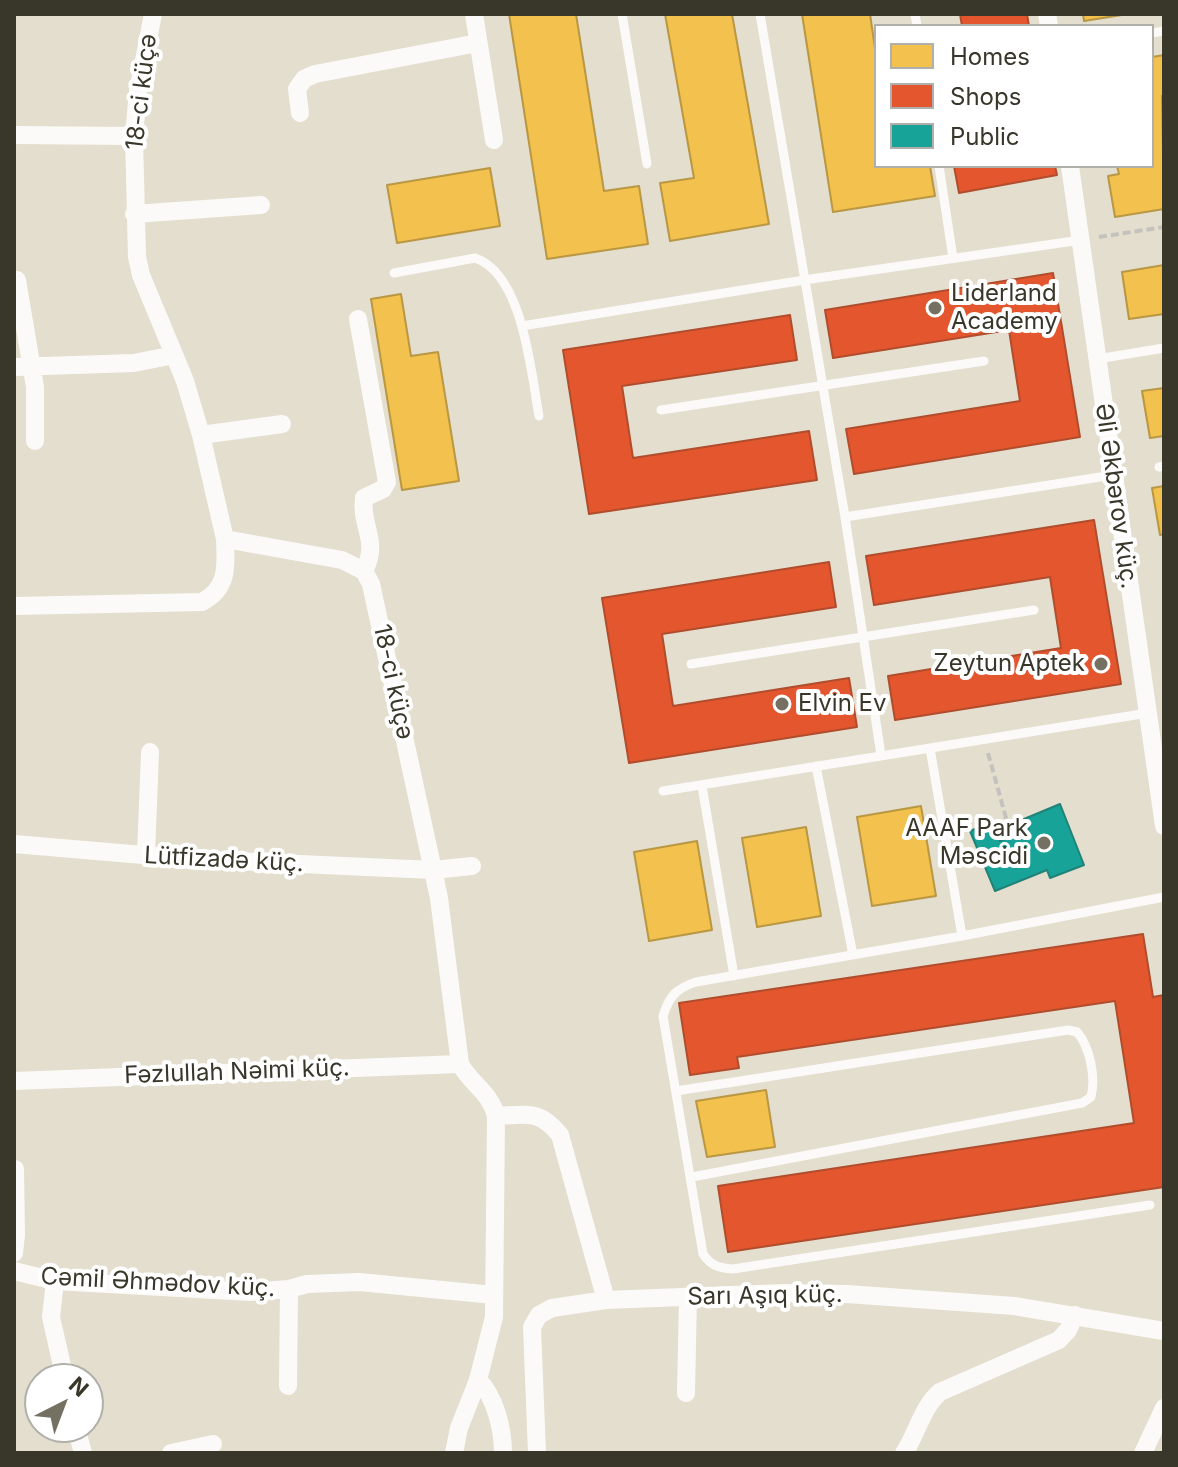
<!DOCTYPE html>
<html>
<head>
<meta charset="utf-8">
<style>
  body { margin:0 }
  #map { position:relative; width:1178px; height:1467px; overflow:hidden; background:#e3dece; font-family:Inter,sans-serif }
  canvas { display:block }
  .frame { position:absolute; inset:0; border:16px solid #39362a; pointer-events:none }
  .legend { position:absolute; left:874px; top:24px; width:280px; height:144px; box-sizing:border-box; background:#fff; border:2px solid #b0afaa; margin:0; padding:10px 14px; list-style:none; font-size:24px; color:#39362a }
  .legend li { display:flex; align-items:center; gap:16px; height:40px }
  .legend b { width:40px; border:2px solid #b0afaa }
  .north { position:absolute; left:24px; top:1363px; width:80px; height:80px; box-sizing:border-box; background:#fff; border:2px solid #b0afaa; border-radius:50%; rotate:42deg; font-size:22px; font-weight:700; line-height:32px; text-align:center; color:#39362a }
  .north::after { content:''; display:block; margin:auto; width:28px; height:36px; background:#747163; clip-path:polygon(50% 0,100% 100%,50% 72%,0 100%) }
</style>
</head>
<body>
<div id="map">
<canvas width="1178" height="1467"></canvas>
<div class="frame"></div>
<ul class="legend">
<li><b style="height:22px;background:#f2c14e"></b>Homes</li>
<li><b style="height:22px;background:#e4572e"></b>Shops</li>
<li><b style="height:22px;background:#17a398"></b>Public</li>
</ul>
<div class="north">N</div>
</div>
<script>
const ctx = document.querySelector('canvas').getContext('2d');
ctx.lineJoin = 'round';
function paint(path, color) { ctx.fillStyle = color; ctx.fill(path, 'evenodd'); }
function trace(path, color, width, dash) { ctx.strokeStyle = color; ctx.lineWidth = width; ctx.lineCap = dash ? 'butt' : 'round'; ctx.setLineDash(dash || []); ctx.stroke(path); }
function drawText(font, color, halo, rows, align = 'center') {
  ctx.font = font + ' Inter,sans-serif'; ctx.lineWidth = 8; ctx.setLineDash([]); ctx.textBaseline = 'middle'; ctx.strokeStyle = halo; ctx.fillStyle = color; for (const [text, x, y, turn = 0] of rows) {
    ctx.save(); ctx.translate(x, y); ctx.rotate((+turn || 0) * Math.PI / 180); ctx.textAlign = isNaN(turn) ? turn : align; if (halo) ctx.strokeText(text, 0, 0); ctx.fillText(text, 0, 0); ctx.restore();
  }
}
const homes = new Path2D(`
  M509 14H576L604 191 639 186 648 244 547 259Z
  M665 14H732L769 224 670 241 660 183 694 178Z
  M802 14H870L876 55V166H930L935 196 833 212Z
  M1083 14H1128L1084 21Z
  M1164 55V95L1162 96 1164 209 1115 217 1108 176 1119 174 1117 166H1152V57Z
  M490 168 500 226 397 243 387 185Z
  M1164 265V314L1129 319 1122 272Z
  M401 294 411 356 438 352 459 481 402 490 371 299Z
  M1164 388V436L1150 438 1142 391Z
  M1164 486V534L1160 535 1152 488Z
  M921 806 936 896 872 906 857 817Z
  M806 827 821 916 757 927 742 838Z
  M697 841 712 930 649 941 634 852Z
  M766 1090 775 1147 707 1157 696 1101Z`);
const shops = new Path2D(`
  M960 14H1027L1029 26H962Z
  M954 166H1055L1057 175 959 193Z
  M1053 273 1080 437 854 474 846 429 1020 401 1009 330 833 358 825 310Z
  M790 315 797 360 622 386 633 458 809 431 817 480 589 514 563 350Z
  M1094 520 1121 684 895 720 888 676 1061 648 1050 577 874 605 866 556Z
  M829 562 836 607 662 634 673 706 849 678 857 727 629 763 602 598Z
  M1143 934 1153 997 1164 995V1187L728 1252 718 1186 1134 1123 1115 1001 737 1057 739 1068 690 1075 679 1003Z`);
const public = new Path2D(`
  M1060 804 1084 865 1050 878 1047 870 995 891 970 831 992 822 1000 841 1029 829 1024 819Z`);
const path = new Path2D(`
  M1099 237 1164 227
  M988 753 1011 836`);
const lane = new Path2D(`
  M622 14 647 164
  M760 14 845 517 881 755
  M915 14 917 26
  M1152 33 1164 31
  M939 166 953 258
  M394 273 475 258C523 274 531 372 539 416
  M522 326 804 280 1081 240
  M1097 359 1164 348
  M661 410 984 361
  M1159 467 1164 466
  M845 517 1113 475
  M691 664 1034 610
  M930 748 962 936
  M816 766 853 955
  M702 786 734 976
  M663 791 1148 713
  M676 1091 1068 1030 1077 1032C1090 1047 1096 1077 1091 1097L1082 1103 692 1177
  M1150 1205 733 1269C719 1268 711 1266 703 1254L663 1016C669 996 677 988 696 982L962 936 1164 897`);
const street = new Path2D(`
  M153 14 138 91 134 136 137 257 141 275 185 381 201 435 225 539 342 560 364 571 371 584 439 898 460 1064C471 1084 491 1093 496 1116L494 1317 478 1380C495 1396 503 1429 503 1453
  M474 14 494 140
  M1047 14 1049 26
  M300 113 297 89 304 79 315 74 478 43
  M14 135 134 136
  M1070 166 1164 826
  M134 214 261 205
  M17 280 35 387V441
  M358 319 387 482 383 489 364 498C360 527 380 540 364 571
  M14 367 134 363 174 355
  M201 435 282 424
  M14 606 202 602C229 588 226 565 225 539
  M14 844 190 859 433 870 472 866
  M146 855 150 752
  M14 1081 460 1064
  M496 1116C527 1115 539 1109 560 1135L606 1300 783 1293 847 1294 1014 1306 1164 1331
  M14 1253 16 1235 15 1169
  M14 1271 55 1281 250 1292 289 1289 307 1284 359 1282 494 1295
  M55 1281 51 1317 65 1379
  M288 1386 289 1289
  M686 1393 688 1297
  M76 1427 83 1453
  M171 1453 213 1444
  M454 1453 459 1428 478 1380
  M537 1453 532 1327 539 1315 552 1308 606 1300
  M904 1453C917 1434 922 1407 940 1392L1059 1340 1068 1330 1075 1315
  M1143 1453 1164 1408`);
const markers = [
  [935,308,8,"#747163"],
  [1101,664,8,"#747163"],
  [782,704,8,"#747163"],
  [1044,843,8,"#747163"]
];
const streetNames = [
  ["18-ci küçə",142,92,-83],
  ["Əli Əkbərov küç.",1116,496,82],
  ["18-ci küçə",393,682,78],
  ["Lütfizadə küç.",224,860,3],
  ["Fəzlullah Nəimi küç.",237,1072,-2],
  ["Cəmil Əhmədov küç.",158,1283,3],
  ["Sarı Aşıq küç.",765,1296,-1]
];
const poiNames = [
  ["Liderland",951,294],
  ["Academy",951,322],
  ["Zeytun Aptek",1085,664,"right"],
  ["Elvin Ev",798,704],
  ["AAAF Park",1028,829,"right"],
  ["Məscidi",1028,857,"right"]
];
paint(homes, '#f2c14e');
trace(homes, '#ba9743', 2);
paint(shops, '#e4572e');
trace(shops, '#b14d2d', 2);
paint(public, '#17a398');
trace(public, '#218277', 2);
trace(path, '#c3c2bc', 4, [8, 4]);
trace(lane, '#fbfaf8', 9);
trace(street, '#fbfaf8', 18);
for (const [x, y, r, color] of markers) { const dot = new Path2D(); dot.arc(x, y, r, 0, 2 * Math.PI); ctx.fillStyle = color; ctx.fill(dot); trace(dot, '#fff', 3); }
drawText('24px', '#39362a', '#fff', streetNames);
drawText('24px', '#39362a', '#fff', poiNames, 'left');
</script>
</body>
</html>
